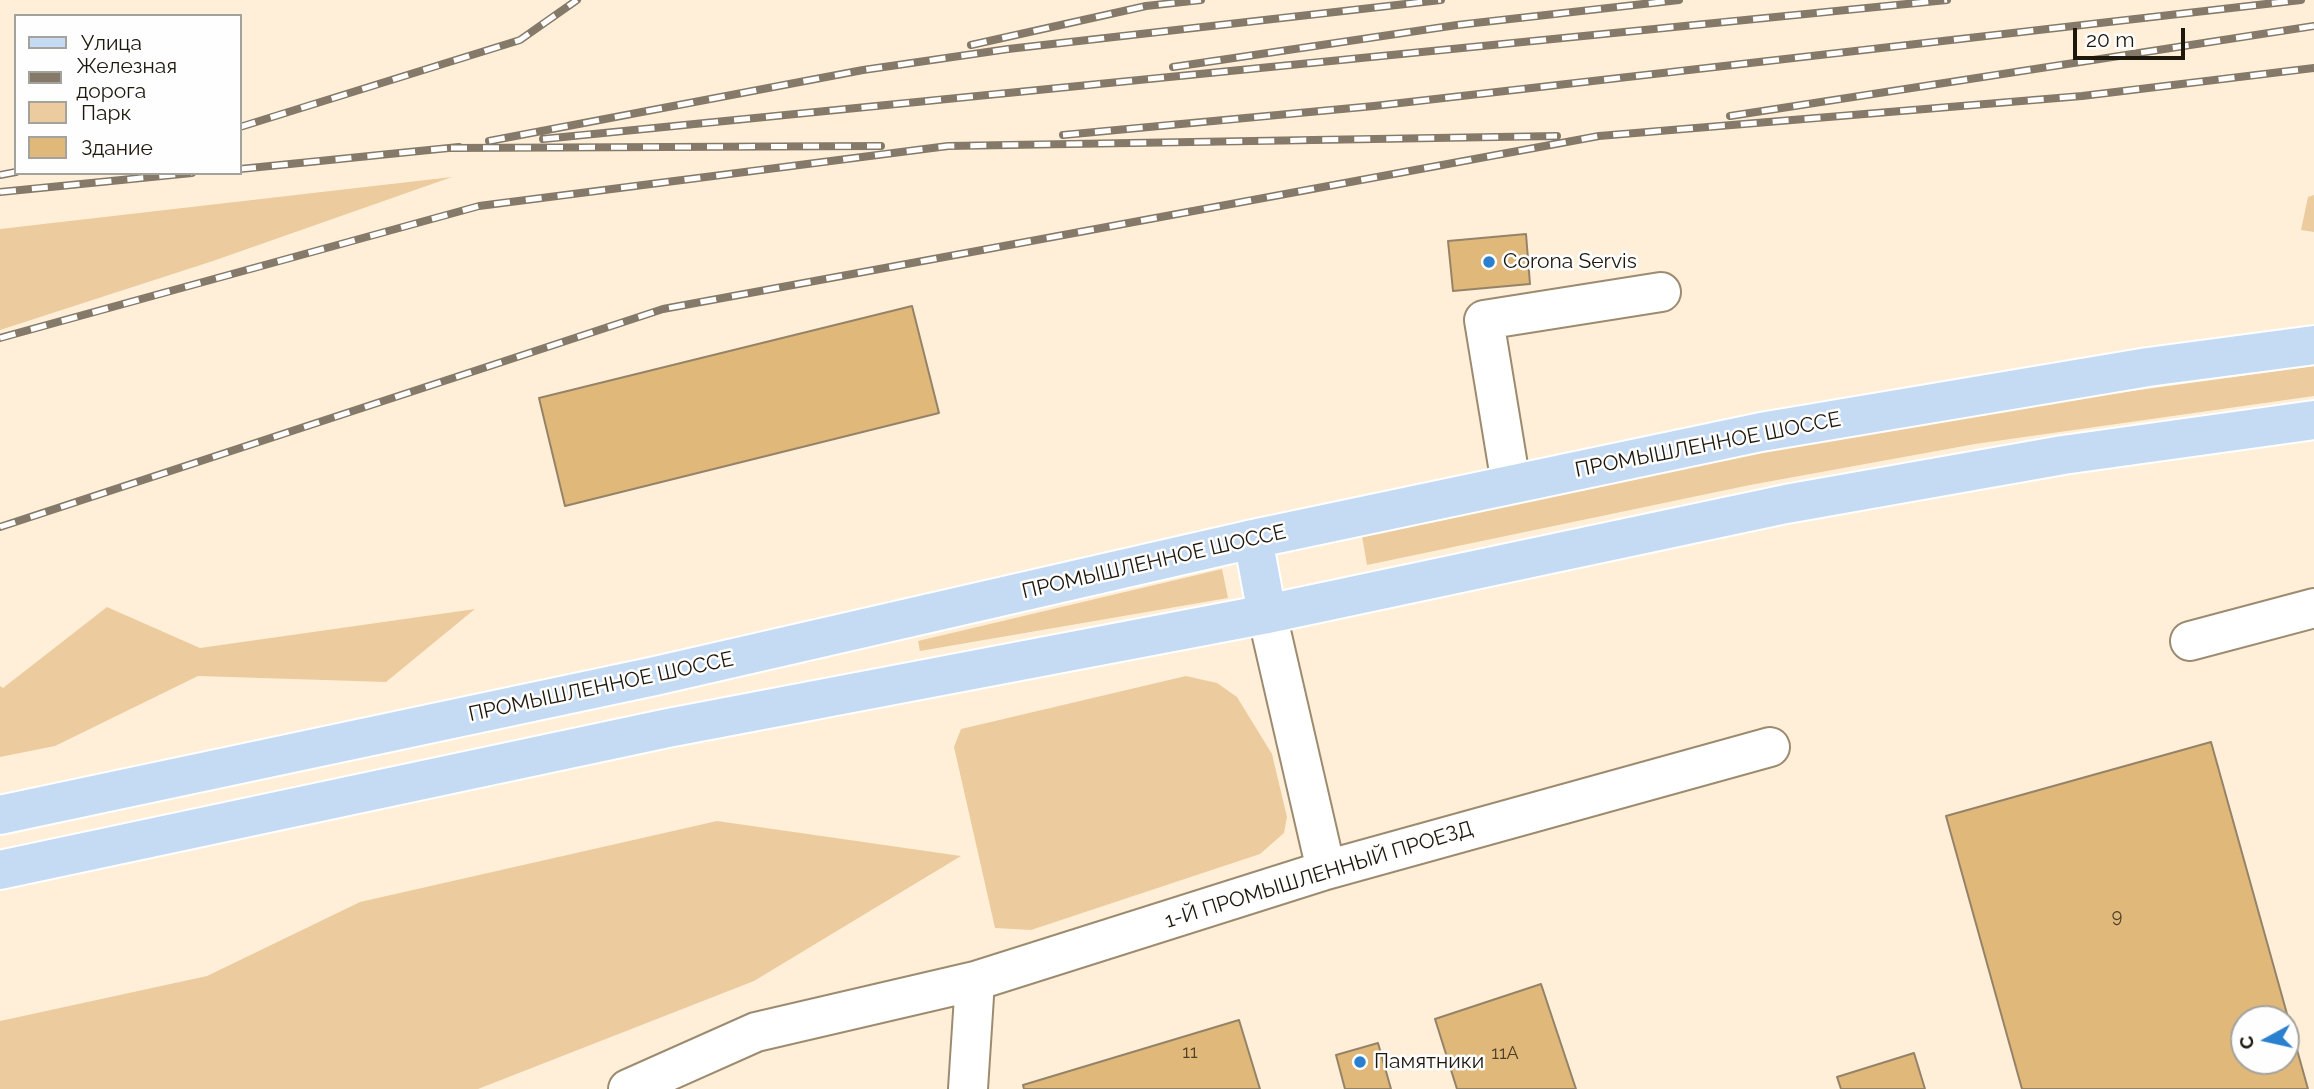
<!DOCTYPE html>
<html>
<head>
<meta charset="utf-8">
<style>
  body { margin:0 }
  #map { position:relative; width:2314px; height:1089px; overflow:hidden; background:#ffefd8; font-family:Raleway,sans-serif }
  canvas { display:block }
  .legend { position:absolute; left:14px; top:14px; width:228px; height:161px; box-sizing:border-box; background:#fefefe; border:2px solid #a4a29d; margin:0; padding:9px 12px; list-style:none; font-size:21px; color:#1e170c }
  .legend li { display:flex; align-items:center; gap:14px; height:35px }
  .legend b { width:35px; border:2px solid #a4a29d }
  .north { position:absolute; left:2230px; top:1005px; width:70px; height:70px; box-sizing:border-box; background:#fefefe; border:2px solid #a4a29d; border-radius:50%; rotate:262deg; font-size:19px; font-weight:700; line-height:28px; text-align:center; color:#1e170c }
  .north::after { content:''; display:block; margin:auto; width:24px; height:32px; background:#2a80ce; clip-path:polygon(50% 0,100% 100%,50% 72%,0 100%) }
  .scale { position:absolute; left:2073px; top:28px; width:112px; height:32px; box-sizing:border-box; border:4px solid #1e170c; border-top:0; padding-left:9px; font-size:21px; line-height:24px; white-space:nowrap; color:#1e170c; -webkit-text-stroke:5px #fefefe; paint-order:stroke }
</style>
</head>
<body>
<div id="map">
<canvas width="2314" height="1089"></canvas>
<ul class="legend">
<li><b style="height:9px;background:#c4dbf3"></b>Улица</li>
<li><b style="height:9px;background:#857a69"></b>Железная дорога</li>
<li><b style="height:19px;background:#eccc9e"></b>Парк</li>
<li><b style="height:19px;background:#e0b87a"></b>Здание</li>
</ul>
<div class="north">С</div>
<div class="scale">20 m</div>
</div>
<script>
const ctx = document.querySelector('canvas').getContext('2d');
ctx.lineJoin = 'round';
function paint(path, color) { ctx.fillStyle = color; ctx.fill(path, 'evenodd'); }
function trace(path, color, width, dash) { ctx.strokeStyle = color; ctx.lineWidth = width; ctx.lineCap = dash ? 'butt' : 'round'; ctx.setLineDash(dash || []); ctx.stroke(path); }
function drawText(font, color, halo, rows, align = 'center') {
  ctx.font = font + ' Raleway,sans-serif'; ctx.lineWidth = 5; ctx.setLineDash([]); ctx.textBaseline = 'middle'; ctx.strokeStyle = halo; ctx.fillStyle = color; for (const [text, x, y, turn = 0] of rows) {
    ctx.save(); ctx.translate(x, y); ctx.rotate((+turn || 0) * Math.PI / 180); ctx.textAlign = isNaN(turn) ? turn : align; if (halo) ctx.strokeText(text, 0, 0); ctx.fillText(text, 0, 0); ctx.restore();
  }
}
const green = new Path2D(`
  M452 177 213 261 0 330V229Z
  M2314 195V232L2301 230 2308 197Z
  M2314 366V396L1975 444 1750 485 1367 565 1362 536 1747 455 2088 397Z
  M1222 569 1228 598 920 651 918 641Z
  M107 607 200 648 475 609 386 682 198 676 55 746 0 757V686L3 688Z
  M1186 676 1217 683 1237 697 1272 754 1287 817 1284 833 1260 854 1031 930 995 928 954 747 961 729Z
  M717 821 961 856 754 981 478 1089H0V1021L207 976 360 902Z`);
const building = new Path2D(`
  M1526 234 1530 284 1453 291 1448 241Z
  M912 306 939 413 565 506 539 398Z
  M2211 742 2308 1089H2022L1946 816ZM2244 1019H2286V1061H2244Z
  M1541 984 1576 1089H1457L1435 1019Z
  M1239 1020 1260 1089H1024L1023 1085Z
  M1378 1043 1391 1089H1345L1336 1055Z
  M1914 1053 1925 1089H1841L1837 1077Z`);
const minor = new Path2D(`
  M1511 484 1484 320 1661 292
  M1267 614 1326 870
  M2190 641 2314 608
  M628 1089 756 1032 975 981
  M968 1089 975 981 1326 870 1770 747`);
const major = new Path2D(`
  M1253 539 1267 614
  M0 815 655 676 1253 539 1761 432 2148 367 2314 345
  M0 870 668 728 1267 614 1786 504 2063 455 2314 420`);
const rail = new Path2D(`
  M971 45 1146 6 1201 0
  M1173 67 1457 25 1679 0
  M1730 116 2314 26
  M240 127 520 40 577 0
  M1063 135 1374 106 2301 0
  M543 139 1947 0
  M489 141 863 70 1008 49 1441 0
  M451 148 881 146
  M240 169 459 147
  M0 175 16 172
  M0 192 192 173
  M0 338 479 206 948 146 1557 136
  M0 527 663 309 1599 136 2082 96 2314 68`);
const markers = [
  [1489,262,7,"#2a80ce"],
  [1360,1062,7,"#2a80ce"]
];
const numberNames = [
  ["9",2117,917],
  ["11",1190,1053],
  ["11А",1505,1054]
];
const poiNames = [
  ["Corona Servis",1503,262],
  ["Памятники",1374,1062]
];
const streetNames = [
  ["ПРОМЫШЛЕННОЕ ШОССЕ",1708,445,-11],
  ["ПРОМЫШЛЕННОЕ ШОССЕ",1154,562,-13],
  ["ПРОМЫШЛЕННОЕ ШОССЕ",601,687,-12],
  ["1-Й ПРОМЫШЛЕННЫЙ ПРОЕЗД",1319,875,-17]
];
paint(green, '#eccc9e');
paint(building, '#e0b87a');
trace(building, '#958368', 2);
trace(minor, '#9d8b70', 42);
trace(major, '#fff', 42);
trace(minor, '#fff', 38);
trace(major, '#c4dbf3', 38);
trace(rail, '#857a69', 8);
trace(rail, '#fefefe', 5, [16]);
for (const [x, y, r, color] of markers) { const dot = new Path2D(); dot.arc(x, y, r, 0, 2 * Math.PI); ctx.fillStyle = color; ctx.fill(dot); trace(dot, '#fefefe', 2.5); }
drawText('18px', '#4e3f28', null, numberNames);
drawText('21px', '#1e170c', '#fefefe', poiNames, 'left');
drawText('21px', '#1e170c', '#fefefe', streetNames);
</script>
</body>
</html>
